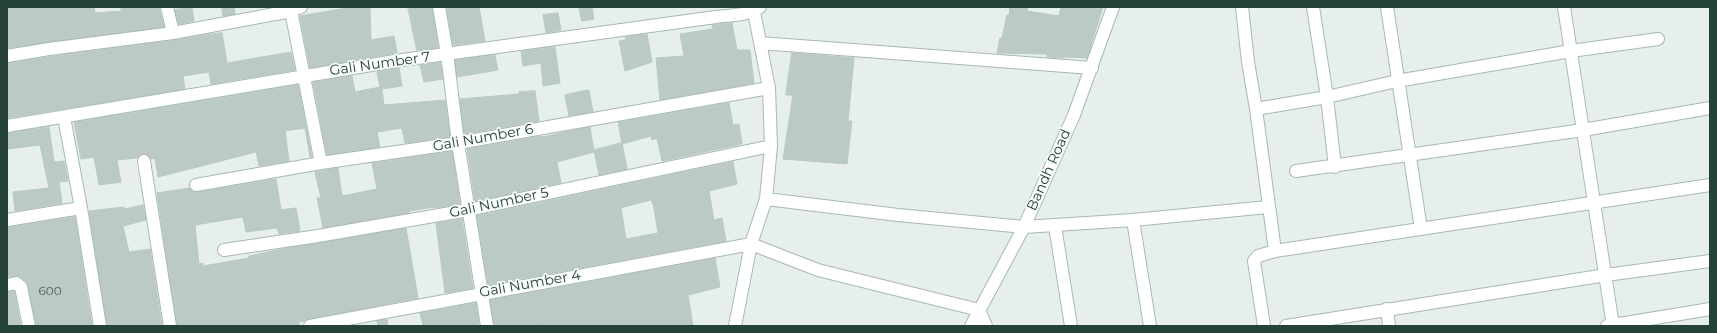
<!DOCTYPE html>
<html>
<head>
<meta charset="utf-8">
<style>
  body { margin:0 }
  #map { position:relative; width:1717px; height:333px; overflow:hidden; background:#e6efeb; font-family:Montserrat,sans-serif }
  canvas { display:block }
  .frame { position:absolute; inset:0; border:8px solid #24423a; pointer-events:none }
</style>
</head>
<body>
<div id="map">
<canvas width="1717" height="333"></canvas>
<div class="frame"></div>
</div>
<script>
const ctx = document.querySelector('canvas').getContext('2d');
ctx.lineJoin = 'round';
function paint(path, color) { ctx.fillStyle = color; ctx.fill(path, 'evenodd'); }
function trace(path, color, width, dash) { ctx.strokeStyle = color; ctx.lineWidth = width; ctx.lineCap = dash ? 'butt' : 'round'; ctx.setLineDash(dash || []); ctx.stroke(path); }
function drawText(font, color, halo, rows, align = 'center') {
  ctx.font = font + ' Montserrat,sans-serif'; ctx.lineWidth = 3.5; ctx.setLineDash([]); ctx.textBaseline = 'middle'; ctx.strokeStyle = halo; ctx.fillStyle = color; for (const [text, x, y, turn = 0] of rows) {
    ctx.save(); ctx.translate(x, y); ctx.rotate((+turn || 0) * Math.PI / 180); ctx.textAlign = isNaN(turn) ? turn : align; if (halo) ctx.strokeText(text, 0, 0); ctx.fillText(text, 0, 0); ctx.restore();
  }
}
const building = new Path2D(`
  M7 7H94L95 13 121 11V7H159L164 27 7 48Z
  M192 7 194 21 179 24 175 10Z
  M222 7H234L235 14 223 16Z
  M346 7H370L371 40 394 36 397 53 310 68 300 16 347 8Z
  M408 7H432L438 48 417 50Z
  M447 7H479L485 41 453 45Z
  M579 7H592L594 19 582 21Z
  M1010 7H1028L1027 11 1059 16 1061 7H1103L1087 58 1065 57 1064 58 1047 57V54L997 53 1000 38H1002L1007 15H1009Z
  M558 13 561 30 546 33 543 15Z
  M732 23 737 50H750L754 83 660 100 656 58 684 56 680 34 713 29 712 25Z
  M222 33 227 63 291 52 295 70 211 84 209 72 183 76 185 89 7 118V63Z
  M647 34 652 62 625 71 619 41 626 40 625 37Z
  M555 47 560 83 543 86 541 63 523 66 521 51Z
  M792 53 854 58 848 121H852L847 164 783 159 793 95H786Z
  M495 55 498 70 457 77 455 60Z
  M440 62 443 79 424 82 420 65Z
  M399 68 402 86 382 89 384 105 445 100 450 137 405 143 402 128 377 132 380 147 327 155 313 82 352 76 355 92 380 87 377 72Z
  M298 85 312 157H310L305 128 285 131 289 161 259 166 256 152 158 177 155 158 151 159 147 154H143L137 158 117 160 121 182 99 185 94 157 81 159 74 122Z
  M589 90 593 112 569 116 565 95Z
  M535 91 539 121 464 134 460 99 519 94V92Z
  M729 103 733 125 739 124 742 144 662 161 657 138 652 140 651 136 622 144 618 122Z
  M49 127 54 162 64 161 68 181 59 182 62 203 15 211 13 192 49 188 40 145 7 149V133Z
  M590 127 594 152 557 162 561 183 475 201 467 149 541 136V137Z
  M622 143 627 169 599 175 594 150Z
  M452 151 460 204 434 208V207L409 211V213L323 228 317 198H321L315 172 338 168 342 196 377 189 372 163Z
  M733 162 737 184 709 191 714 220 722 218 726 241 488 285 477 216ZM652 200V203H653L658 233 626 239 621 208Z
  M276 179 281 210 296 208 300 231 279 234 277 228 246 232 243 217 195 225 199 264 203 263V266L249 258V256L282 249 406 228 418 298 309 319 304 321 299 322V325L292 326H177L157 193 189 188 193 192H197Z
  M143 205 146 220 123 226 129 252 150 249 162 326H107L89 211 124 207V209Z
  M75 217 92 326H36L28 285 26 281 18 276 7 277V227Z
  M462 219 473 288 445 293 436 223Z
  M715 258 720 287 688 295 693 326H555L554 324 534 326H494L490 300Z
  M14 291 21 326H7V292Z
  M476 303 479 326H423L420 313Z
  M387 319 388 326H378L377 321Z`);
const minor = new Path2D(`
  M167 7 173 33
  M439 7 447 54 458 143 487 326
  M1242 7 1248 62 1256 109 1275 251
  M1313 7 1327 97 1335 167
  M1387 7 1421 229
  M1564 7 1613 326
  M291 11 321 163
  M760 43 1092 68
  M7 56 49 49 173 33 291 11 301 7
  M1256 109 1327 97 1397 81 1571 51 1658 39
  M64 117 81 208 100 326
  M7 126 395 61 716 17C730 15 748 16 760 7
  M144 161 170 326
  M1296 171 1583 130 1710 108
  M196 185 321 163 458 143 769 88
  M766 199 898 215 1024 227 1133 220 1268 207
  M7 220 81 208
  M1133 220 1150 326
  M1055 226 1071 326
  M224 250 318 236 468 210 771 146
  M7 285 16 283 21 287 29 326
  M1387 309 1389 326
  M310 326 751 244 818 270 979 310 986 326
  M735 326 751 244 766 199 771 146 769 88 753 7
  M971 326 1024 227 1074 115 1113 7
  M1264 326 1254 261 1258 256 1275 251 1710 185
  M1286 326 1606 275 1710 261
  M1607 326 1710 309`);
const numberNames = [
  ["600",50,291]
];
const streetNames = [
  ["Gali Number 7",380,64,-8],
  ["Gali Number 6",483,138,-10],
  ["Bandh Road",1049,170,-66],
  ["Gali Number 5",499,203,-12],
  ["Gali Number 4",530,284,-10]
];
paint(building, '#bbcac4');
trace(building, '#b8c9c2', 1);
trace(minor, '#a8b8b2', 14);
trace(minor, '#fff', 12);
drawText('12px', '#4a645c', null, numberNames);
drawText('14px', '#24423a', '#f7fbf9', streetNames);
</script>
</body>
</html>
